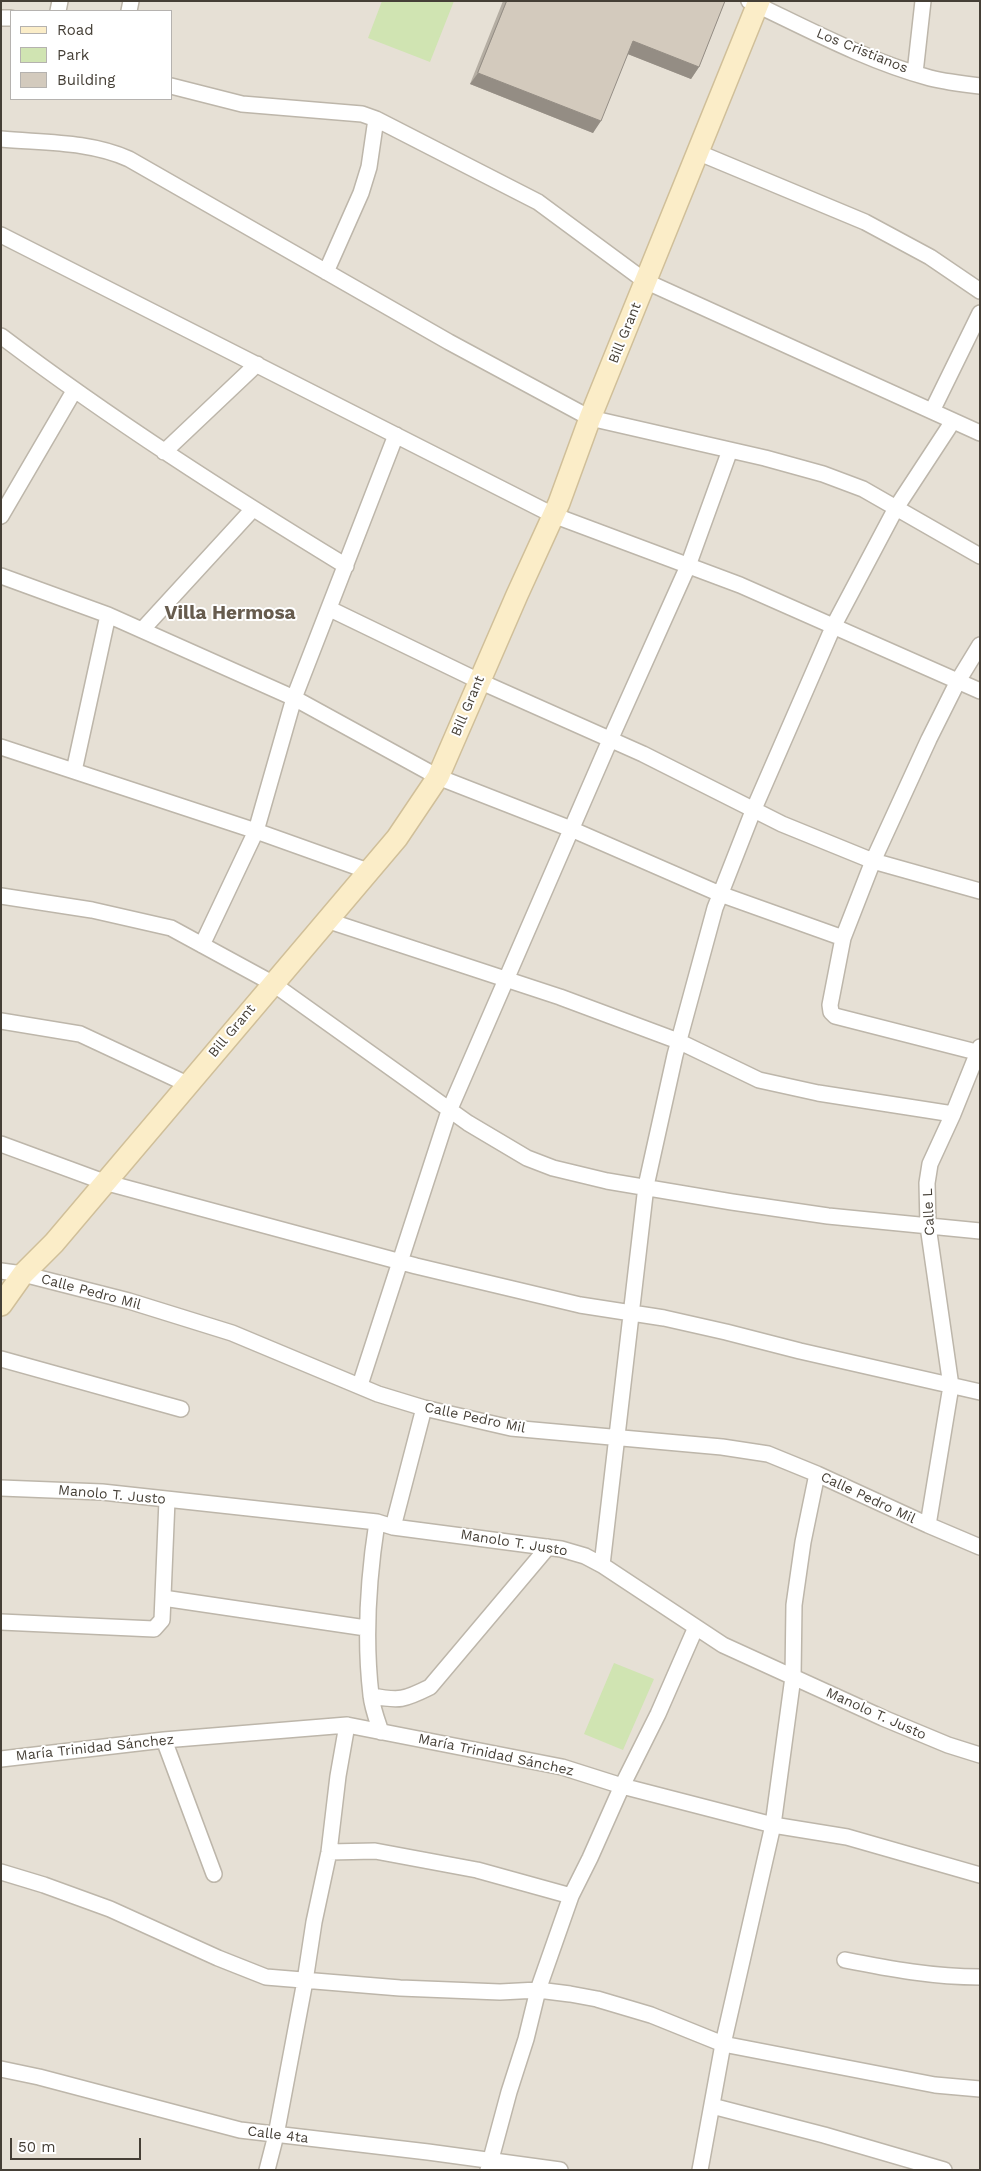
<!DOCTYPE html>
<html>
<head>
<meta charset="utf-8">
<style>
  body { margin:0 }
  #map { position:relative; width:981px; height:2171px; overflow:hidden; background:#f2eee7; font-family:"Work Sans",sans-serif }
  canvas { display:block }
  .frame { position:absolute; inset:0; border:2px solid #453f36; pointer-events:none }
  .legend { position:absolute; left:10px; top:10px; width:162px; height:90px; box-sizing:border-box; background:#fff; border:1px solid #b5b2af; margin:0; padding:6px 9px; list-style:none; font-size:15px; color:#453f36 }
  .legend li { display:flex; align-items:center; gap:10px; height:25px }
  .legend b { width:25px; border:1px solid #b5b2af }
  .scale { position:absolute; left:10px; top:2138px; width:131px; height:22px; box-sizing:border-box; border:2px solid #453f36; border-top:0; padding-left:6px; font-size:15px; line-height:18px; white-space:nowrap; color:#453f36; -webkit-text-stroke:4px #fff; paint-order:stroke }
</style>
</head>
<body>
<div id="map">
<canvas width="981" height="2171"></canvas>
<div class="frame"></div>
<ul class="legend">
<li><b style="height:6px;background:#fbedc8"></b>Road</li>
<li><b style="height:14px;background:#d0e4b2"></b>Park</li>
<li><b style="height:14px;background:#d3cabd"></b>Building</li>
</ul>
<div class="scale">50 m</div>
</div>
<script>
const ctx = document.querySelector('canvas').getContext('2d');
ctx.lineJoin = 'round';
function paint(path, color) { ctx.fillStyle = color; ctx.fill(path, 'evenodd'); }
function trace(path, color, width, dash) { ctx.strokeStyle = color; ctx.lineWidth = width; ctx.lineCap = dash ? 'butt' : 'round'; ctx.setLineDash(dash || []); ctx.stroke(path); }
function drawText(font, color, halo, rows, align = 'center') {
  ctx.font = font + ' "Work Sans",sans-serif'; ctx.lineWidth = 4; ctx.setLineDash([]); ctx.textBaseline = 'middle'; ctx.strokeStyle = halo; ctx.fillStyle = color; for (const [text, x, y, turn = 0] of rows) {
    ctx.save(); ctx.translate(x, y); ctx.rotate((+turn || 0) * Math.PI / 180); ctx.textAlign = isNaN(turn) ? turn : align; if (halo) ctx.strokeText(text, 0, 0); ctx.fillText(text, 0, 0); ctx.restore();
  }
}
const residential = new Path2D(`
  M1 1H980V2170H1ZM11 11H171V99H11Z`);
const green = new Path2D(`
  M382 1H454L430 62 368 38Z
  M614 1663 654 1679 623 1750 584 1734Z`);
const street = new Path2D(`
  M749 1C808 29 867 61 930 78 946 82 963 84 980 86
  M58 11 60 1
  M129 11 131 1
  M1 18H11
  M915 73 923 1
  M171 86 242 104 362 114 376 119 538 202 645 281 980 433
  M1 139C44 143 89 141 129 159L449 342 590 418 765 458 823 474 863 489 980 556
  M697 152 865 222 930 257 980 291
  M1 235 553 515 740 585 980 691
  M326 272 361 193 369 167 376 119
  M1 336C112 420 228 494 346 566
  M932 411 980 313
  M164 452 257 364
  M1 516 74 391
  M1 576 108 615 294 698 438 777 571 829 720 894 843 938
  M330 609 479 681 643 754 782 824 873 861 980 891
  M142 630 253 509
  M980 645 958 681 929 739 873 861 843 938 830 1005 831 1012 835 1016 980 1053
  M1 747 256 831 368 871
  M74 771 108 615
  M1 896 92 910 171 928 272 983 468 1123 527 1158 553 1168 607 1181 732 1202 828 1216 980 1231
  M326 920 560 997 678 1041 759 1080 818 1093 953 1114
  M202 945 256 831 294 698 396 435
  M1 1021 80 1034 187 1084
  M1 1144 104 1182 416 1266 580 1305 664 1318 726 1332 800 1351 980 1392
  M1 1271 23 1274 129 1301 232 1333 378 1394 424 1408 511 1428 722 1447 768 1454 817 1474 928 1525 980 1547
  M1 1359 181 1409
  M360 1385 449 1111 610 740 688 566 730 450
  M1 1488 102 1492 377 1522 393 1527 561 1549 585 1556 602 1565 723 1645 883 1718 948 1745 980 1755
  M377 1522C368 1580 364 1636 371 1695 372 1707 377 1720 381 1732
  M928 1525 951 1386 928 1226 927 1183 930 1164 953 1114 980 1047
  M393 1527 424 1408
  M602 1565 646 1186 675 1055 715 908 753 811 834 625 896 508 953 421
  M163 1598 366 1628
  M1 1622 154 1629 162 1620 167 1500
  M371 1696C400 1701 404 1700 430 1687L548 1547
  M164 1740 214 1874
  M1 1759 164 1740 347 1725 562 1767 622 1786 773 1825 847 1837 980 1875
  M329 1852 375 1851 477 1870 571 1896
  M1 1872 44 1885 110 1909 218 1958 266 1977 400 1988 500 1992 538 1990 570 1994 597 1999 651 2015 723 2044 935 2085 980 2089
  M845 1960C890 1969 934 1977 980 1977
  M1 2069 39 2077 240 2130 428 2152 560 2170
  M712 2106 824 2135 944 2170
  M267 2170 276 2135 305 1981 314 1922 329 1852 338 1776 347 1725
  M488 2170 509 2092 526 2039 538 1990 571 1896 590 1858 622 1786 658 1714 696 1627
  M700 2170 723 2044 773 1825 793 1677 794 1605 803 1542 817 1474`);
const secondary = new Path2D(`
  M1 1305 23 1274 54 1243 397 838 438 777 517 595 559 503 590 418 759 1`);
const wall = new Path2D(`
  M503 1H725L699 67 691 79 628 54 593 133 470 84Z`);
const shadedWall = new Path2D(`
  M633 41 699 67 691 79 625 53Z
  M478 73 601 121 593 133 470 84Z`);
const building = new Path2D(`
  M507 1H725L699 67 633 41 601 121 478 73Z`);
const streetNames = [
  ["Los Cristianos",862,51,22],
  ["Bill Grant",625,333,-68],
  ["Bill Grant",468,706,-67],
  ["Bill Grant",232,1031,-50],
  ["Calle L",929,1212,-93],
  ["Calle Pedro Mil",91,1292,15],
  ["Calle Pedro Mil",475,1418,12],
  ["Manolo T. Justo",112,1495,5],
  ["Calle Pedro Mil",868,1498,25],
  ["Manolo T. Justo",514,1543,9],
  ["Manolo T. Justo",876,1714,24],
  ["María Trinidad Sánchez",95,1748,-6],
  ["María Trinidad Sánchez",496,1755,12],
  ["Calle 4ta",278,2135,7]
];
const districtNames = [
  ["Villa Hermosa",230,613]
];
paint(residential, '#e6e0d5');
paint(green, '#d0e4b2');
trace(street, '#bdb6aa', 18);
trace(secondary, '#d0bf99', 24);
trace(street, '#fff', 15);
trace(secondary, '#fbedc8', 21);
paint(wall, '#b5aea3');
paint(shadedWall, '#948d84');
paint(building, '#d3cabd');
trace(building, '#948d84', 1);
drawText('14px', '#453f36', '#fff', streetNames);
drawText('bold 19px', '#675c4e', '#fff', districtNames);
</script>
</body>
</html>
